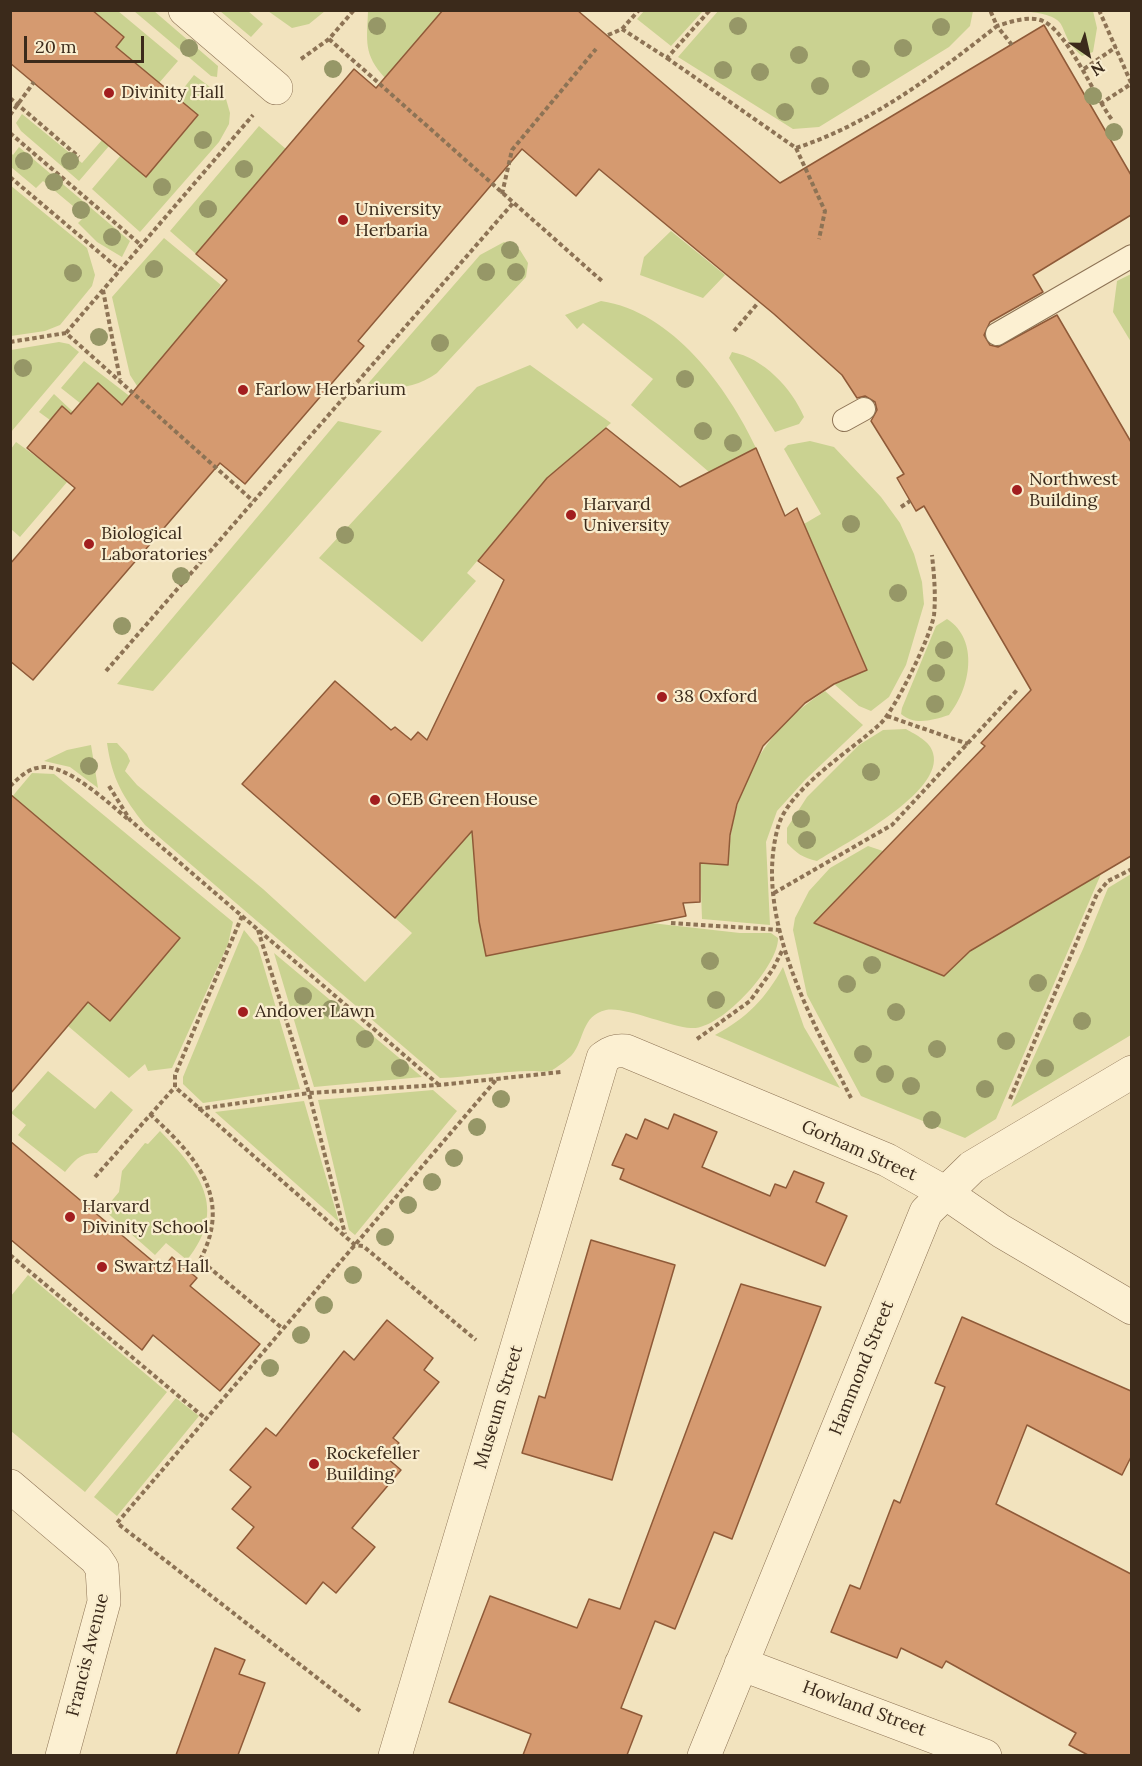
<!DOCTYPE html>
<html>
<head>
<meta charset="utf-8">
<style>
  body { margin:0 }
  #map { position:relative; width:1142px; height:1766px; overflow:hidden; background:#f2e3be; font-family:Lora,serif }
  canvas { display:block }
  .frame { position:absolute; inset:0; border:12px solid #3b2a1b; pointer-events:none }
  .north { position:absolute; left:1058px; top:24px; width:60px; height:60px; -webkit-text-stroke:4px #f9edce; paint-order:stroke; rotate:146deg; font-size:16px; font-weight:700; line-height:24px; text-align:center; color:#3b2a1b }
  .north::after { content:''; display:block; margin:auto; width:21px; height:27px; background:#3b2a1b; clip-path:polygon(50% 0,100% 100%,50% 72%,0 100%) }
  .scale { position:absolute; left:24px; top:36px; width:120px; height:27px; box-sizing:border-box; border:3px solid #3b2a1b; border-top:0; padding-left:8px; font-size:18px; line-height:21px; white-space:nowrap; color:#3b2a1b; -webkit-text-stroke:4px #f9edce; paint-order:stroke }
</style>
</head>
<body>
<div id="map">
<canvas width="1142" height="1766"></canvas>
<div class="frame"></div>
<div class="north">N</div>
<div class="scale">20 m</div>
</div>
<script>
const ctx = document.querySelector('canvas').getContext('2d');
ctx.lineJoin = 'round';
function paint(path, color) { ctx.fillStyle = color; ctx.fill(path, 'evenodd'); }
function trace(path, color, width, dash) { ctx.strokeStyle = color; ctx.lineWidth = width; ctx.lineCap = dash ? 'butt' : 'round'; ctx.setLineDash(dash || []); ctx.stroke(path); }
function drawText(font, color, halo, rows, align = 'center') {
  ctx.font = font + ' Lora,serif'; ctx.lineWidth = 4.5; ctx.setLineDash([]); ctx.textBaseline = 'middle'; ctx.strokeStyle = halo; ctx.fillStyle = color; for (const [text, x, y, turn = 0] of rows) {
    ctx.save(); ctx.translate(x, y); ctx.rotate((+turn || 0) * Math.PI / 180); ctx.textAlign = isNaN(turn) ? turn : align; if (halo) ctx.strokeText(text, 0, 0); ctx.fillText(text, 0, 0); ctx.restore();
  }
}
const green = new Path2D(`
  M719 10H973V11L970 26 949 47 819 127 793 129 678 57Z
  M92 11H118L178 61 159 83 116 47 124 37Z
  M134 11H154L218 66 217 77 211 76Z
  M220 11H248L263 24 251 37Z
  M268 11H325L309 24 292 28Z
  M368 11H443L385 78C363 54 367 41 368 11Z
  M644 11V10L703 11 671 46 637 19Z
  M1023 11H1093L1097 28 1093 52 1082 56C1051 29 1079 17 1023 11Z
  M194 75 226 99 230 113 229 124 219 142 140 232 92 189 121 155 146 177 198 116 176 98Z
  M22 114 82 163 102 140 109 146 79 181 21 131 16 123Z
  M259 126 286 149 196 254 170 231Z
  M19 147 130 241 122 257 97 242 78 223 85 216 43 181 36 188 11 167V153L13 155Z
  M10 185 87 248 95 275 92 286 60 325 45 331 11 336Z
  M671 231 725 275 703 298 640 275 644 257Z
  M164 238 221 285 139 389 130 375 112 297Z
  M504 242 520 250 528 263 526 277 437 373C415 389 391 390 365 387L480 255Z
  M1131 274V342L1113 312 1117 281Z
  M601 301C672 311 728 388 756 448L709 472 631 405 653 379 583 323 577 329 565 315Z
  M59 342 69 344 79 352 11 432V350Z
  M732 352C763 358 792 388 804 417L799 424 775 432 729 358Z
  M84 361 145 408 137 418 98 383 80 403 61 388Z
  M530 365 611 423 547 478 467 573 476 581 422 642 319 558 477 387Z
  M54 394 103 440 20 537 11 529V449L16 442 48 465 83 423 62 406 50 420 39 412Z
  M338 421 382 431 153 691 117 684Z
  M810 441 834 447 881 497 900 523 914 554 922 582 924 604 906 665 889 697 871 711 859 706 834 684 867 669 804 524 821 514 784 449 788 445Z
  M947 619C980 640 970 689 949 715 933 720 915 726 901 714L902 708 936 626Z
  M825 691 863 725 805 780 777 811 766 842 770 925 702 919 700 863 728 864C732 790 761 732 825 691Z
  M906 729C916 735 930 741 933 753 945 792 844 844 817 861 803 858 796 853 787 843V828L807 797 859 745 883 730Z
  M107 743H117L127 754 130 761 125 771 137 785 263 889 365 982 412 933 395 918 434 875 423 864 485 770 474 857 479 921 486 956 651 923 740 933H771L778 938C779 966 720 1031 691 1028 670 1027 624 1006 606 1010 581 1016 585 1039 572 1055 568 1059 559 1066 554 1069 549 1073 539 1071 532 1071 501 1071 471 1077 440 1078L145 825C123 797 112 779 107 743Z
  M91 745 98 788 70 767 44 761 67 750Z
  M32 773 54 774 233 922 228 944 172 1068 148 1071 145 1064 129 1078 68 1026 84 1007 35 965 38 960 110 1020 180 938 23 805 11 798Z
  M868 846 883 851 815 923 944 976 970 951 1101 874 996 1119 965 1138 861 1096 807 995 793 930 795 918 809 891 830 868Z
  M1131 874V1035L1011 1107 1083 949 1108 888Z
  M244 930 258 947 300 1089 203 1103 183 1084V1077Z
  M274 953 422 1077 314 1087Z
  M783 967 804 1027 840 1088 715 1035C747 1018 766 998 783 967Z
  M48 1071 95 1109 111 1091 133 1110 97 1153C81 1152 74 1161 65 1172L18 1135 26 1125 11 1113Z
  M433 1090 457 1111 355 1235 349 1230 318 1100Z
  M304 1101 339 1222 215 1112Z
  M160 1131C199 1171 229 1208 187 1260L166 1243 155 1255 104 1210 119 1192 122 1171 145 1143 148 1144Z
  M28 1275 167 1392 85 1492 11 1431V1296Z
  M176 1398 199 1416 117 1516 94 1497Z`);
const building = new Path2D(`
  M10 10H92L124 37 116 47 198 115 146 177 10 63Z
  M443 10H577L780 183 1044 25 1131 175V215L1033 275 1043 292 990 322 984 335 990 345 998 347 1057 315 1131 442V856L970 951 944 976 814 923 985 746 981 743 1031 690 924 506 916 511 897 478 904 474 871 421 877 410 875 402 865 396 857 398 842 375 774 314 599 169 576 196 522 149 358 341 364 346 245 484 220 463 33 680 10 661V564L75 488 27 448 62 406 71 414 98 383 122 405 227 280 196 254 354 69 376 88Z
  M606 428 680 487 756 448 785 516 797 508 867 670 834 684 805 703 763 746 737 804 730 835 728 865 700 863V902L683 903 686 916 486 956 479 921 472 831 395 918 242 784 335 681 391 730 395 727 411 740 418 732 427 740 504 580 478 561 547 478Z
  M10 794 180 938 110 1021 88 1002 10 1094Z
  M674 1114 717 1132 702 1167 770 1196 775 1184 786 1188 794 1171 824 1183 816 1202 847 1216 825 1266 620 1179 624 1169 612 1165 626 1134 637 1139 645 1119 668 1129Z
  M10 1141 162 1269 172 1257 197 1278 190 1286 260 1344 220 1391 153 1335 142 1350 10 1239Z
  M591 1240 675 1265 612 1480 522 1453 539 1396 545 1398Z
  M741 1284 821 1307 732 1539 714 1532 675 1629 655 1621 621 1708 642 1716 627 1755H523L531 1734 449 1702 490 1596 577 1628 589 1599 620 1609Z
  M962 1317 1131 1391V1457L1122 1475 1027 1425 996 1504 1131 1574V1755H1088L1069 1745 1076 1733 946 1661 942 1668 901 1648 897 1658 831 1632 850 1585 860 1589 894 1500 900 1503 945 1387 935 1383Z
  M387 1320 433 1358 424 1370 439 1382 393 1438 399 1443 387 1458 401 1470 352 1528 375 1547 336 1593 323 1582 306 1604 237 1548 254 1527 232 1509 251 1487 230 1470 266 1428 276 1436 344 1351 354 1360Z
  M215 1648 245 1660 239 1674 265 1683 238 1755H176Z`);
const path = new Path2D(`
  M1099 10 1132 85
  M622 29 639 10
  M608 35 622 29 667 58 710 10
  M329 39 603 282
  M1012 45 997 26C1010 22 1029 15 1043 21 1068 32 1095 98 1113 121
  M667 58 796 148C870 124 936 74 997 26L990 10
  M301 59 329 39 354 10
  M1084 69 1116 47
  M10 98 79 157
  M1100 104 1131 84
  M10 115 34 82
  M10 133 141 245
  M796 148 825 211 819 239
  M10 177 120 270
  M502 194 512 150 596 49
  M103 290 120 379
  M734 331 758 303
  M66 333 253 115
  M10 342 66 333 253 501
  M901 507 910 501
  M106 671 513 203
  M887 716 968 744
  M10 786C18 779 26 770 37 768 64 760 108 803 128 819
  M109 786 130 820 439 1085
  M774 893 892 825 1017 690
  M242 916 175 1075V1087L355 1245 363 1246 476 1340
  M671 923 780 930
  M258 930 309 1093 345 1234
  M697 1039 750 1001 773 969 783 949
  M851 1098C812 1020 753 917 778 827 788 789 852 750 880 724 895 710 931 636 934 615 936 595 934 574 932 555
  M1010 1099 1097 894 1108 881 1132 869
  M198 1109 309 1093 439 1085 561 1072
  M150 1114C194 1155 234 1196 200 1260L282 1328
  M95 1177 175 1087
  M10 1255 206 1419
  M360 1711 117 1523 496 1080`);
const lane = new Path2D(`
  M997 334 1132 256
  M844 420 864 409`);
const street = new Path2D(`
  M185 10 276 88
  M10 1486 96 1559 102 1568 104 1602 62 1756
  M741 1664 985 1756
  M395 1756 603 1058C611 1052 616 1050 626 1051L887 1160 944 1192 1001 1231 1132 1308
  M704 1756 926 1212 972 1167 1132 1072`);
const trees = [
  [377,26],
  [738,26],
  [941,27],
  [189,48],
  [903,48],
  [799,55],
  [333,69],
  [861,69],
  [723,70],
  [760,72],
  [820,86],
  [1093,96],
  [785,112],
  [1114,132],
  [203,140],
  [24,161],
  [70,161],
  [244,169],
  [54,182],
  [162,187],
  [208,209],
  [81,210],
  [112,237],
  [510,250],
  [154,269],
  [486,272],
  [516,272],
  [73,273],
  [99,337],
  [440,343],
  [23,368],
  [685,379],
  [703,431],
  [733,443],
  [851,524],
  [345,535],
  [181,576],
  [898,593],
  [122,626],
  [944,650],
  [936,673],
  [935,704],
  [89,766],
  [871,772],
  [801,819],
  [807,840],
  [710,961],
  [872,965],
  [1038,983],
  [847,984],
  [303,996],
  [716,1000],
  [331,1009],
  [896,1012],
  [1082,1021],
  [365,1039],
  [1006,1041],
  [937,1049],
  [863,1054],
  [400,1068],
  [1045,1068],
  [885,1074],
  [911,1086],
  [985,1089],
  [501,1099],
  [932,1120],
  [477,1127],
  [454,1158],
  [432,1182],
  [408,1205],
  [385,1237],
  [353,1275],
  [324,1305],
  [301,1335],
  [270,1368]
];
const markers = [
  [109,93,6,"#a21e1f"],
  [343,220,6,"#a21e1f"],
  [243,390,6,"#a21e1f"],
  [1017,490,6,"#a21e1f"],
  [571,515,6,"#a21e1f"],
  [89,544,6,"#a21e1f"],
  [662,697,6,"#a21e1f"],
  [375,800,6,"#a21e1f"],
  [243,1012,6,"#a21e1f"],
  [70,1217,6,"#a21e1f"],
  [102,1267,6,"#a21e1f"],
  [314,1464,6,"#a21e1f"]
];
const poiNames = [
  ["Divinity Hall",121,93],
  ["University",355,210],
  ["Herbaria",355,231],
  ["Farlow Herbarium",255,390],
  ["Northwest",1029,480],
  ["Building",1029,501],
  ["Harvard",583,505],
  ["University",583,526],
  ["Biological",101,534],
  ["Laboratories",101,555],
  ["38 Oxford",674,697],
  ["OEB Green House",387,800],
  ["Andover Lawn",255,1012],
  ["Harvard",82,1207],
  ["Divinity School",82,1228],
  ["Swartz Hall",114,1267],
  ["Rockefeller",326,1454],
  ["Building",326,1475]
];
const streetNames = [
  ["Gorham Street",859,1151,24],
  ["Hammond Street",862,1368,-68],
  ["Museum Street",499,1407,-73],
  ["Francis Avenue",88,1655,-76],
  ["Howland Street",864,1709,20]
];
paint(green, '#cad291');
paint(building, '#d59a70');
trace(building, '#8f5a38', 1.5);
trace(lane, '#8d7355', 24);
trace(street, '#8d7355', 34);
trace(path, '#8d7355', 4, [4.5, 3]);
trace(lane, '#fcf0d2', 22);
trace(street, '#fcf0d2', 33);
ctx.fillStyle = '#969767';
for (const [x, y] of trees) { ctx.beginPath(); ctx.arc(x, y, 9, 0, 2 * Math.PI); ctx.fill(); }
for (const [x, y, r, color] of markers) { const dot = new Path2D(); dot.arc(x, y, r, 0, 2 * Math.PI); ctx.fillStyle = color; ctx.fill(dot); trace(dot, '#f9edce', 2); }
drawText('18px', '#3b2a1b', '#f9edce', poiNames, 'left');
drawText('18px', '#3b2a1b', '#f9edce', streetNames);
</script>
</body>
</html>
